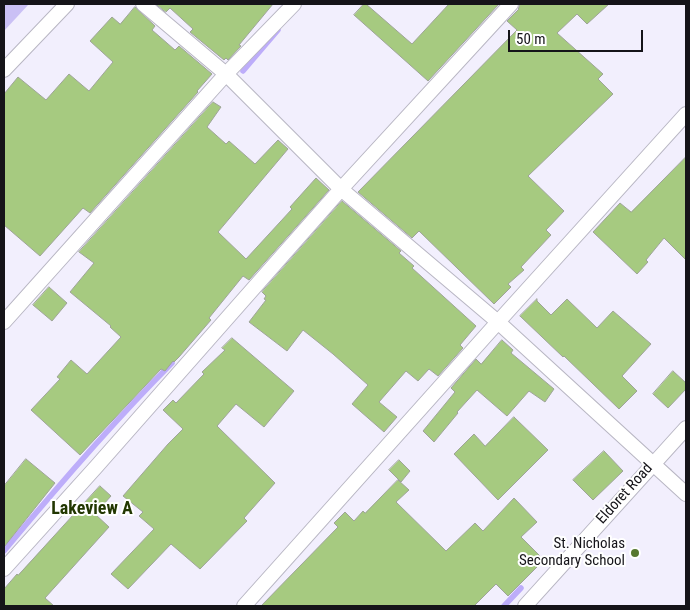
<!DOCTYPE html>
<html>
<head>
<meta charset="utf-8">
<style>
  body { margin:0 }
  #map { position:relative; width:690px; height:610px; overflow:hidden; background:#f2effd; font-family:"Roboto Condensed",sans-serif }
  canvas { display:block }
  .frame { position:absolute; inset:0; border:5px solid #151419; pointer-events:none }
  .scale { position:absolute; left:508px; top:30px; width:135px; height:22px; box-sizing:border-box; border:2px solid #151419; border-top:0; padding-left:6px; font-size:15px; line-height:18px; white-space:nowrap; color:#151419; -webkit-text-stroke:4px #fff; paint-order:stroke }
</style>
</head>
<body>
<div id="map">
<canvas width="690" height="610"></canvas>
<div class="frame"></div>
<div class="scale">50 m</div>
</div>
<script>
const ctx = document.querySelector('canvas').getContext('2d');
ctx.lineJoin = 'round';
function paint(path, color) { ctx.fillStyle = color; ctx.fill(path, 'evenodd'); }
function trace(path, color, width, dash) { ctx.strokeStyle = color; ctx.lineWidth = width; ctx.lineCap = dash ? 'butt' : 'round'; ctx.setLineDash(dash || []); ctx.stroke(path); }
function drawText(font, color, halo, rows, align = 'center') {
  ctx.font = font + ' "Roboto Condensed",sans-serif'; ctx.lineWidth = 4; ctx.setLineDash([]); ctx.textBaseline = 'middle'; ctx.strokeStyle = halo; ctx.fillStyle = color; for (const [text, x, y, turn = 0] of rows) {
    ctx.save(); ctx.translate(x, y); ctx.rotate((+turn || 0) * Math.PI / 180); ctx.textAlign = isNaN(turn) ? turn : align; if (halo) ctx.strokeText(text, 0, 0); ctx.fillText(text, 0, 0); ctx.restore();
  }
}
const green = new Path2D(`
  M4 4H29L4 31Z`);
const stream = new Path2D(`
  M243 71 278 30
  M4 551C58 486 112 423 172 363
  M504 606 521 588`);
const building = new Path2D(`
  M156 4H273L239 45 241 46 228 60 226 58 224 60 190 32 193 29 170 8 166 12Z
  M364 4H366L412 44 449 4H499L428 81 354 15Z
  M520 4H609L587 24 577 14 557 33 603 74 598 79 613 94 528 176 564 211 546 230 551 235 521 267 524 270 508 284 511 287 494 304 419 231 412 238 358 192 517 30 507 21 518 10Z
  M135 7 155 26 152 30 175 50 179 46 212 74 197 91 198 92 90 213 83 208 40 256 4 225V94L18 77 46 100 69 74 89 91 113 62 90 41 112 17 120 24Z
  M213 102 221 107 207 127 226 144 229 141 255 164 278 140 288 149 218 232 246 259 292 209 290 207 316 178 329 190 249 280 243 276 209 318 211 320 179 357 174 362 173 361 165 371 161 369 80 455 31 410 60 379 57 377 71 360 87 374 121 337 110 327 111 326 70 292 94 263 79 252Z
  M686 157V260L664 238 646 260 648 262 637 274 593 232 620 203 631 212Z
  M342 201 401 251 399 253 414 266 412 268 476 326 460 345 463 348 438 376 429 369 418 381 406 371 379 402 397 417 384 432 352 404 368 385 333 354 303 330 287 351 249 322 266 300 264 299 266 296 262 292Z
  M49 287 67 303 52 321 33 305Z
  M537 299V301L551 315 567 299 597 328 613 311 651 344 622 376 637 391 619 409 564 356 563 357 520 316Z
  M232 338 294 391 264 427 236 404 217 426 275 483 244 518 247 521 200 569 171 544 128 589 111 574 154 529 139 516 143 512 123 496 168 444 183 429 163 410 173 400 176 403 204 374 202 372 225 350 222 348Z
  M502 340 513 350 511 353 554 389 545 402 529 391 507 416 477 390 457 412 458 413 434 442 423 431 455 392 451 388 476 359 481 364Z
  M673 371 686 383V389L668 408 653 394Z
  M514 417 548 450 498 500 454 454 474 434 485 446Z
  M604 451 623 471 593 500 573 480Z
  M26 459 55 483 4 547V486Z
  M399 460 410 471 401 482 389 470Z
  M398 480 409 490 396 502 446 551 475 523 483 531 514 498 537 522 521 537 544 560 508 596 496 584 474 606H261L338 527 334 523 345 512 354 521 363 511 365 513Z
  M100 486 111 496 95 514 109 527 45 598 54 606H4V589L17 574 18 575Z`);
const street = new Path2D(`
  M143 4 226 74 341 189 498 322 686 114
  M4 70 67 4
  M4 322 226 74 294 4
  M4 569 96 467 341 189 511 4
  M244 606 498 322 686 494
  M525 606 686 428`);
const markers = [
  [635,553,5,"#57782f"]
];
const streetNames = [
  ["Eldoret Road",625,494,-48]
];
const poiNames = [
  ["St. Nicholas",625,544],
  ["Secondary School",625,561]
];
const quarterNames = [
  ["Lakeview A",92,509]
];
paint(green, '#cac0f5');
trace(stream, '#bdadfa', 5.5);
paint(building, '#a6ca80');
trace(building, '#9ea498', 1);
trace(street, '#b8b6c3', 16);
trace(street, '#fff', 14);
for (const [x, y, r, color] of markers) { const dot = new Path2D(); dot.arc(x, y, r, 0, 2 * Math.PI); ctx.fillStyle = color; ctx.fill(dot); trace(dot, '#fff', 2); }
drawText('15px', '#151419', '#fff', streetNames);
drawText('15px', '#151419', '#fff', poiNames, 'right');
drawText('bold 18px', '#223702', '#fff', quarterNames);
</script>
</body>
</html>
